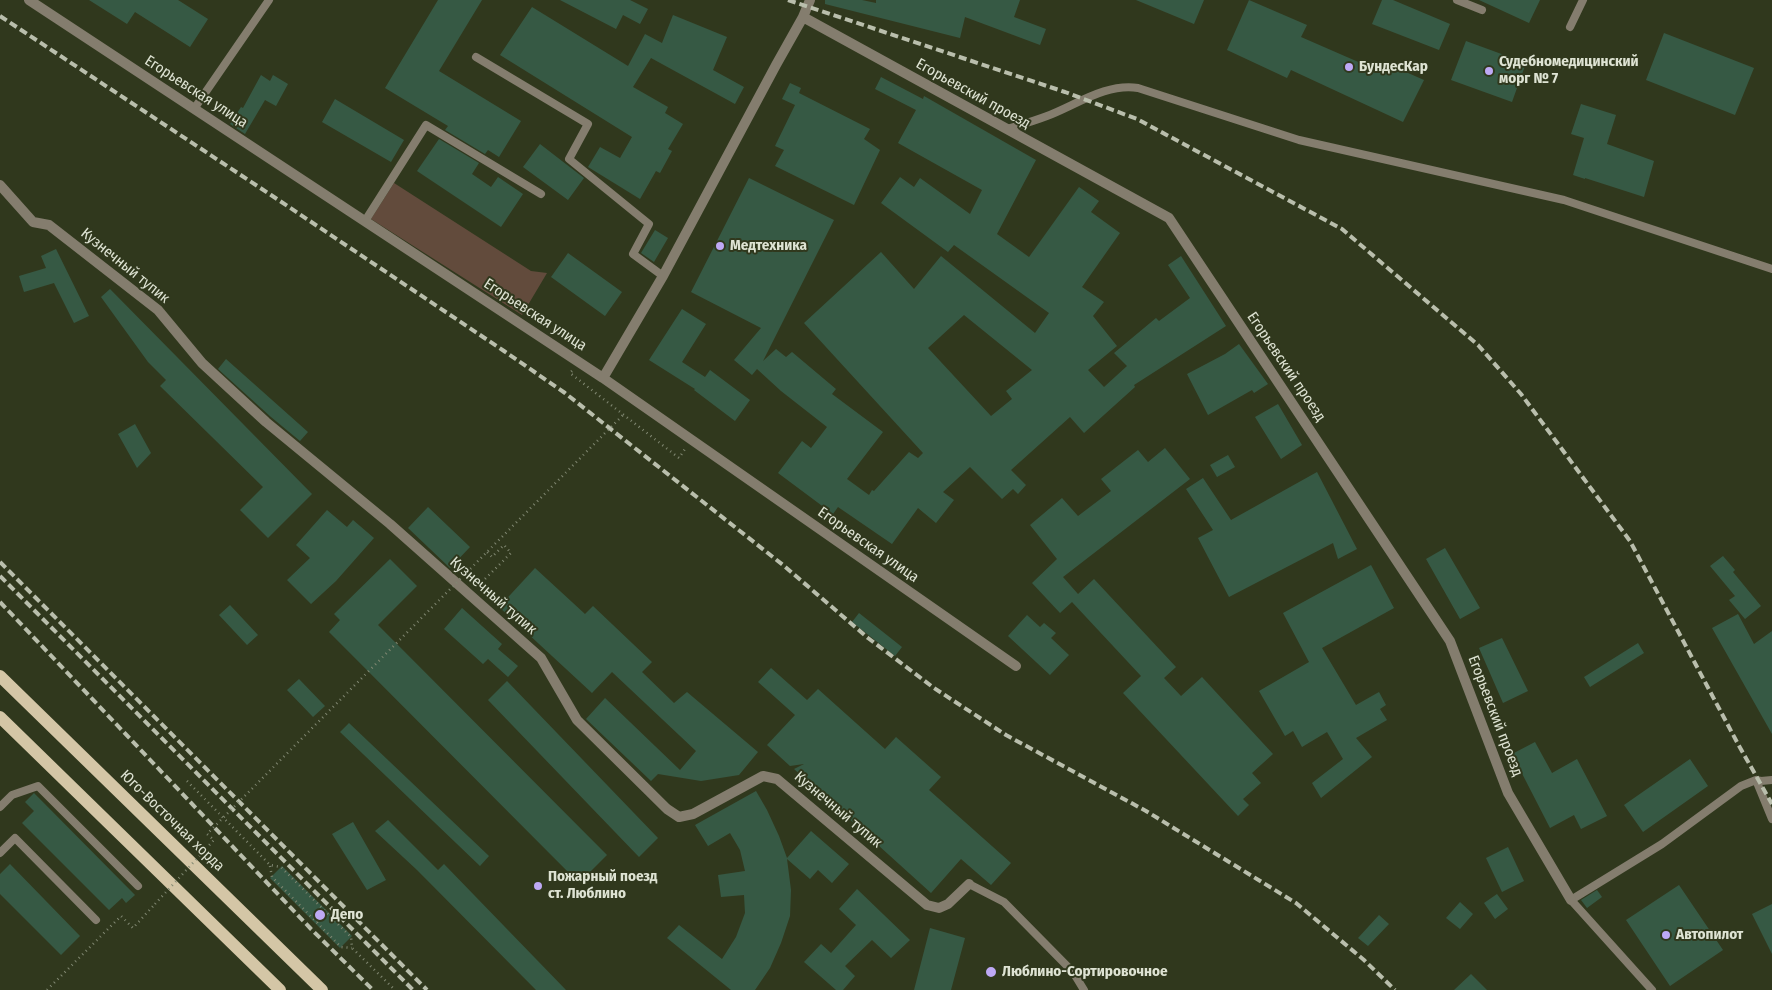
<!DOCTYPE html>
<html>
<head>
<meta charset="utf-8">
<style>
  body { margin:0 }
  canvas { display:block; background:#30381d }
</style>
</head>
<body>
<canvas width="1772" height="990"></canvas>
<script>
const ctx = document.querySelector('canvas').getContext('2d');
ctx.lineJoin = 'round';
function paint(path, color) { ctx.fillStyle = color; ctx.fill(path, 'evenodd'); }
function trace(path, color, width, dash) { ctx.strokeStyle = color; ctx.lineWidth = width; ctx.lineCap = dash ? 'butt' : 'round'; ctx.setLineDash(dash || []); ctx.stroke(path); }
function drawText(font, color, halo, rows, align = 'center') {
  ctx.font = font + ' "Fira Sans Condensed",sans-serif'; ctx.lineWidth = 4; ctx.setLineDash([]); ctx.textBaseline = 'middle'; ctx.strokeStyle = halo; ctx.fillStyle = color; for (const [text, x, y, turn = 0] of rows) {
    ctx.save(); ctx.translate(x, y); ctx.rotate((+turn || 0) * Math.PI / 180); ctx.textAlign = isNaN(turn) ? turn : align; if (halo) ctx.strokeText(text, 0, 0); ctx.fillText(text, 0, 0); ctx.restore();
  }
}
const green = new Path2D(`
  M394 183 531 271 547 273 522 315 371 219Z`);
const building = new Path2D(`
  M89 0H178L208 19 190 47 135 12 127 24Z
  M438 0H482L439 71 521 121 499 157 488 150 485 154 445 130 448 126 385 88Z
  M560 0H630L648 9 640 24 623 15 616 29Z
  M825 0H862L876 3V0H1020L1014 17 1046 29 1040 45 965 17 960 38 825 4Z
  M1136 0H1204L1194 24Z
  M1249 0 1307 25 1301 37 1379 71 1383 62 1424 80 1403 122 1291 70 1287 78 1227 50Z
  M1382 0H1393L1450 24 1439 50 1372 24Z
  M1479 0H1540L1529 23Z
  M532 7 628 66 645 34 662 43 673 15 727 37 713 70 744 87 735 104 651 58 633 87 668 107 665 113 683 124 668 149 672 151 660 173 656 171 640 199 588 167 600 147 620 158 632 137 500 55Z
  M1664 33 1754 68 1735 115 1646 80Z
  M1466 41 1526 63 1512 102 1451 80Z
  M261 75 270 81 273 75 288 84 276 106 265 100 245 134 230 124 241 107 243 108Z
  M881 77 923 99 924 96 1036 160 997 234 1029 257 1079 187 1099 201 1091 212 1120 233 1082 287 1104 302 1093 316 1117 346 1088 370 1104 387 1127 366 1114 353 1156 318 1159 321 1190 298 1168 265 1181 256 1226 326 1134 385 1135 387 1084 433 1070 417 1011 470 1026 485 1018 494 1013 489 1002 499 970 467 943 492 954 500 936 523 918 508 892 544 838 507 833 514 778 473 802 441 811 448 827 427 781 391 757 369 752 375 734 360 761 328 691 292 749 178 834 220 763 361 776 349 786 357 792 352 836 389 832 394 883 432 847 479 869 495 872 490 874 491 909 452 918 458 923 453 804 323 881 252 914 289 941 256 1035 333 1049 313 954 245 948 252 881 203 900 177 914 187 920 178 970 214 982 190 898 143 916 110 875 89ZM964 315 1032 370 1006 391 1012 399 991 416 928 348Z
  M790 83 801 88 799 93 870 129 864 139 880 150 854 205 775 166 784 150 775 146 795 105 782 99Z
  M335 99 404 140 391 162 322 122Z
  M1581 104 1616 115 1607 144 1654 161 1644 197 1585 178V179L1573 175 1584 138 1571 134Z
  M439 139 479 163 472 174 491 187 498 177 523 194 501 227 417 171Z
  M540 144 584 178 568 200 523 167Z
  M655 230 668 238 654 262 641 253Z
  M56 249 89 316 74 323 54 283 24 292 19 276 46 268 41 256Z
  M568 253 622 292 605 316 551 277Z
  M110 289 312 494 268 538 240 510 263 487 160 386 166 380 148 362 101 297Z
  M682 309 706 324 682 362 705 377 710 370 750 400 735 421 694 390 695 389 649 360Z
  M1239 344 1268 384 1254 393 1252 390 1208 415 1187 374 1225 354Z
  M226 359 308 432 300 441 271 417 218 369Z
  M1278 404 1302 445 1281 459 1255 417Z
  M135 424 151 453 137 468 118 434Z
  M1165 448 1190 479 1063 577 1078 594 1094 579 1176 667 1164 678 1181 696 1202 677 1273 754 1252 773 1261 783 1243 799 1249 805 1238 816 1123 693 1141 676 1072 602 1060 613 1032 583 1057 559 1030 525 1062 498 1078 516 1111 491 1101 479 1138 450 1148 462Z
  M1228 455 1235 467 1217 477 1210 465Z
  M1317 472 1357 549 1338 559 1333 543 1229 597 1198 538 1213 530 1186 489 1203 478 1231 520Z
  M428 507 470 547 450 568 408 528Z
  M327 510 347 527 353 520 374 538 336 581 311 604 287 580 310 558 296 545Z
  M1445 548 1480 608 1460 619 1426 559Z
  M1723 556 1735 570 1733 572 1761 606 1745 619 1729 600 1735 596 1710 566Z
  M390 559 417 586 378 625 607 855 579 883 329 632 340 620 334 614Z
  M1371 565 1394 608 1322 648 1356 705 1379 692 1386 705 1380 709 1387 720 1356 738 1372 757 1321 798 1312 783 1343 759 1327 732 1302 747 1293 731 1285 736 1259 691 1309 662 1283 613Z
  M535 568 585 614 593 606 652 662 642 672 674 703 687 692 758 752 739 775 701 781 658 774 651 781 586 719 605 698 680 770 696 751 612 672 592 693 499 607Z
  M230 605 258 635 247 645 219 615Z
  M462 608 502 644 498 649 518 666 508 677 488 659 483 664 444 629Z
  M859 613 902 647 895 656 852 622Z
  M1738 614 1754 644 1772 631V734L1712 628Z
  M1027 615 1040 627 1044 623 1056 633 1051 638 1069 655 1050 675 1008 636Z
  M1502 638 1528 691 1503 703 1479 648Z
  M1638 643 1644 653 1590 687 1584 677Z
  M771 668 807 700 818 689 885 749 896 737 941 777 929 790 1011 863 991 885 961 859 931 893 794 769 804 764 790 766 767 745 795 715 758 682Z
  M299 679 325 706 313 717 287 690Z
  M507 681 658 838 639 857 488 700Z
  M349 723 489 856 480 866 340 732Z
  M1535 742 1552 773 1577 759 1607 816 1581 829 1574 815 1550 828 1512 754Z
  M1690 759 1708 786 1643 832 1624 805Z
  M756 791 767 810 779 836 787 858 811 831 849 864 832 883 818 870 810 879 787 859 791 890 790 916 781 943 770 968 755 990H731L667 938 679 925 722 959 736 937 745 913 744 895 721 897 718 875 745 871 740 850 730 833 708 846 695 825Z
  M34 793 135 895 126 903 122 898 109 910 22 823 34 811 25 802Z
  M388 820 438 870 444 864 566 990H536L417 870 375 831Z
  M353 822 386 880 367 890 332 834Z
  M1508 847 1524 881 1502 892 1486 858Z
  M10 864 80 936 61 955 0 894V874Z
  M282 866 352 936 340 948 270 878Z
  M1679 885 1723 950 1670 986 1626 920Z
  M857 889 910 940 891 958 872 940 845 966 855 976 843 990H836L804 962 821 944 831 953 856 925 839 909Z
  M1597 890 1602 897 1587 908 1581 900Z
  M1497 894 1508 909 1495 919 1484 903Z
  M1460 902 1473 914 1460 929 1446 918Z
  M1772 904V954L1752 914Z
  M1379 915 1389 924 1368 946 1358 938Z
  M930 928 965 938 951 990H914Z
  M1471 974 1487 990H1454Z`);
const path = new Path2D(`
  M572 371 570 373 679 458 685 449
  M478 586 511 553 504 545 492 557 487 552
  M187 781 270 865 281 867 351 937 352 948 395 990
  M270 866 272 877 341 947 352 948
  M317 922 327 913
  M47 990 121 916 133 928 155 904`);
const lane = new Path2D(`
  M1457 0 1482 10
  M1570 27 1583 0
  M476 57 588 124 569 159 649 224 633 254 663 276
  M194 109 269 0
  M1007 129C1020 125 1034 121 1047 116 1076 105 1106 83 1138 88L1299 140 1564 200 1772 269
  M365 221 426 125 541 194
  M1756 780 1772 819
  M0 807 12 795 38 786 138 886
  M0 853 15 838 96 920
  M969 884 1004 902 1073 972 1084 990
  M1652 990 1571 900 1662 844 1741 786 1756 780 1761 781 1772 780`);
const street = new Path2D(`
  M29 0 603 378 1016 666
  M803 17 1169 218 1450 641 1508 793 1571 900
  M0 185 33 222 49 225 158 310 202 363 266 422 390 524 541 658 577 720 667 809 679 817 693 814 763 776 777 779 927 905 939 908 948 904 969 884
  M603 378 663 276 776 65 803 17 810 0`);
const primary = new Path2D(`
  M0 676 322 990
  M0 717 280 990`);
const rail = new Path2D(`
  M788 0 1065 92 1137 119 1342 229 1478 345 1521 394 1630 541 1738 744 1772 804
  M0 16 271 195 504 351 565 393 783 565 868 638 934 688 1006 735 1146 811 1296 903 1364 960 1395 990
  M0 562 427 990
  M0 576 413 990
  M0 602 311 929 373 990`);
const pathBridge = new Path2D(`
  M155 904 214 840 207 834 623 415`);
const markers = [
  [1349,67,5,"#bea9f5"],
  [1489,71,5,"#bea9f5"],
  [720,246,5,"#bea9f5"],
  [538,886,5,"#bea9f5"],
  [320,915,6,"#bea9f5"],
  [1666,935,5,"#bea9f5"],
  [991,972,6,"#bea9f5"]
];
const poiNames = [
  ["Судебномедицинский",1499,62],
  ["морг № 7",1499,79],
  ["БундесКар",1359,67],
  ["Медтехника",730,246],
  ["Пожарный поезд",548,877],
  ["ст. Люблино",548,894],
  ["Депо",331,915],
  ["Автопилот",1676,935],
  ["Люблино-Сортировочное",1002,972]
];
const streetNames = [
  ["Егорьевская улица",196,92,33],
  ["Егорьевский проезд",973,94,29],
  ["Кузнечный тупик",125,266,39],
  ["Егорьевская улица",535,315,33],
  ["Егорьевский проезд",1286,367,56],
  ["Егорьевская улица",868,545,35],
  ["Кузнечный тупик",493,596,41],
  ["Егорьевский проезд",1495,716,69],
  ["Кузнечный тупик",838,810,40],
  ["Юго-Восточная хорда",172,821,44]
];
paint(green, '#624b3c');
paint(building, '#365944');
trace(path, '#818872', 2.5, [1, 4]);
trace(lane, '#847d6e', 8);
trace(street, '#847d6e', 10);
trace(primary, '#d4c6a6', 12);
trace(rail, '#b9beac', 4, [8, 4]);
trace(pathBridge, '#818872', 2.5, [1, 4]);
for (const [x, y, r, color] of markers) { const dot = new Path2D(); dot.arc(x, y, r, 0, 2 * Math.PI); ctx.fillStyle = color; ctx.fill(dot); trace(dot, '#30381d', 2); }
drawText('bold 15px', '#dee3d3', '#30381d', poiNames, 'left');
drawText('15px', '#dee3d3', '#30381d', streetNames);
</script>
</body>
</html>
